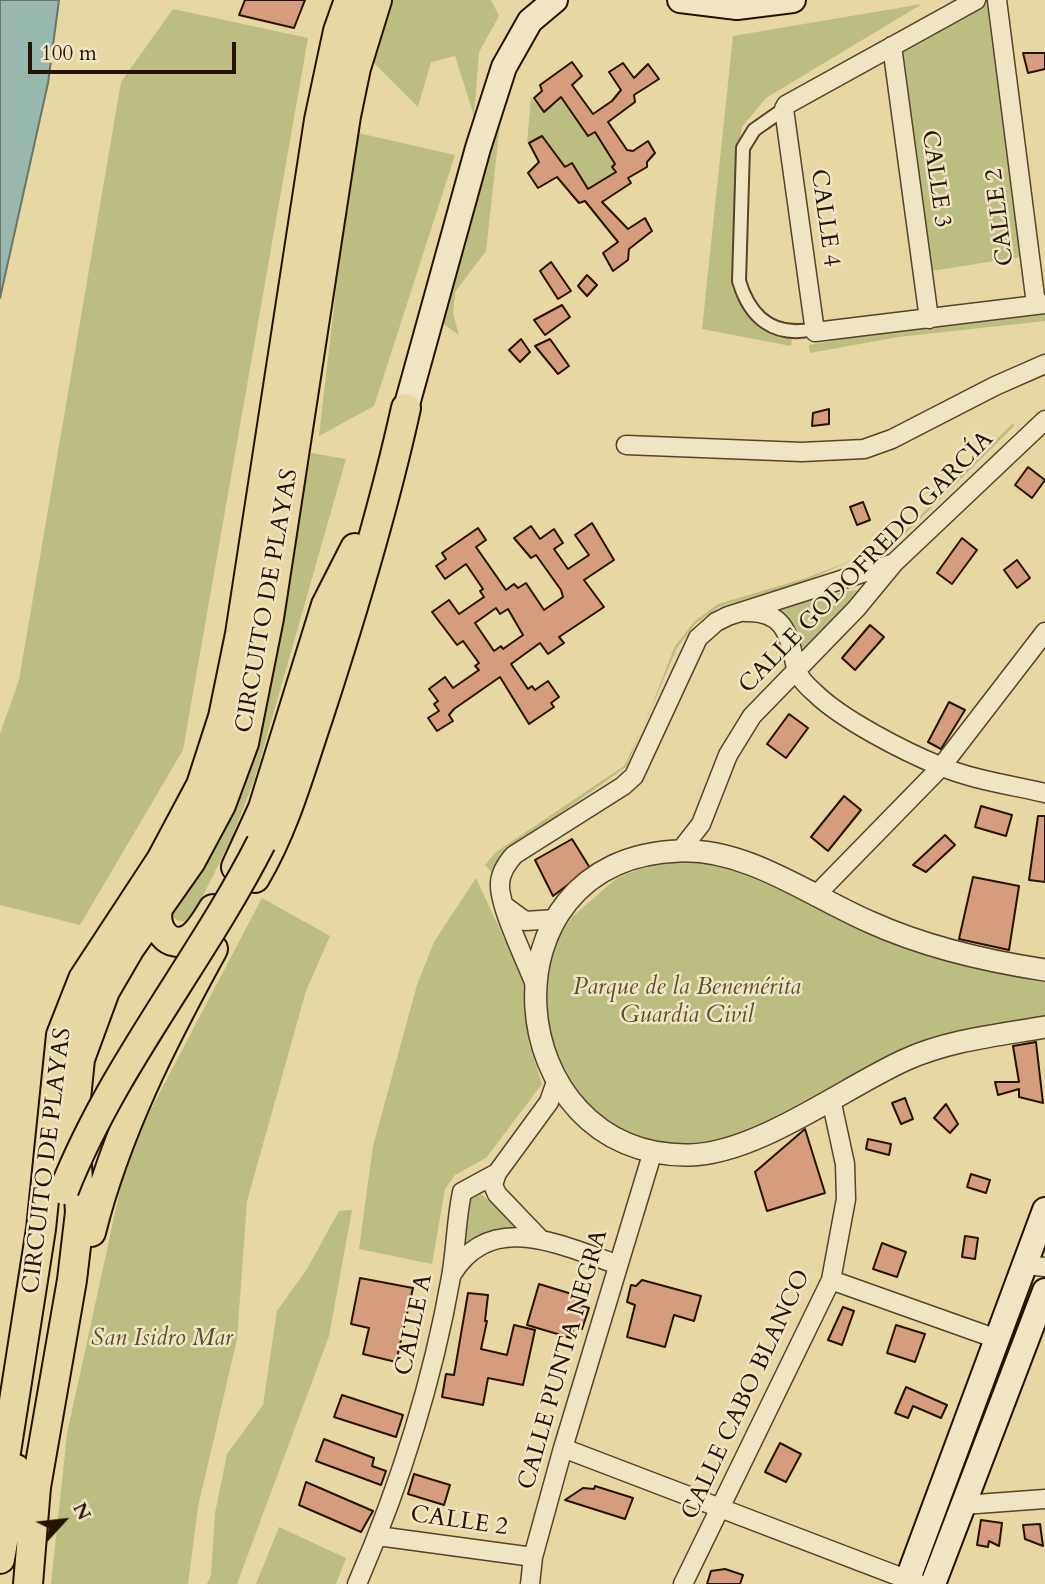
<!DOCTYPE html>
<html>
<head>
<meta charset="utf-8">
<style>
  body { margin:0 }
  #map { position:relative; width:1045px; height:1584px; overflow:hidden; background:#e6d7a3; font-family:Cardo,serif }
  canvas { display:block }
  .north { position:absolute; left:28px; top:1486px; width:70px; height:70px; -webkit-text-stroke:5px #efe5c3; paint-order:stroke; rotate:63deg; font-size:19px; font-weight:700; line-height:28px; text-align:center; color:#261202 }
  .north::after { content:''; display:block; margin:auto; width:24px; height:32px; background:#261202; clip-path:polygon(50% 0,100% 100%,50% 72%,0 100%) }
  .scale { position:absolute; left:28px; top:42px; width:208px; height:32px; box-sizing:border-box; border:4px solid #261202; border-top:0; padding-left:9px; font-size:21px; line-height:24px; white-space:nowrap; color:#261202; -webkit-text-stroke:5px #efe5c3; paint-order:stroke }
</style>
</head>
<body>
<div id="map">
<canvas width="1045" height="1584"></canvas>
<div class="north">N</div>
<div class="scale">100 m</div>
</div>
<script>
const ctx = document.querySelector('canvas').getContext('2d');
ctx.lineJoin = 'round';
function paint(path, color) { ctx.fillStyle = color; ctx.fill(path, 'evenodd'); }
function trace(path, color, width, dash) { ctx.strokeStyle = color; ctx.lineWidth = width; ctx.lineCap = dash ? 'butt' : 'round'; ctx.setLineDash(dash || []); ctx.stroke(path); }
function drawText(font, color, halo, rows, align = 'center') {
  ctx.font = font + ' Cardo,serif'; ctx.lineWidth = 5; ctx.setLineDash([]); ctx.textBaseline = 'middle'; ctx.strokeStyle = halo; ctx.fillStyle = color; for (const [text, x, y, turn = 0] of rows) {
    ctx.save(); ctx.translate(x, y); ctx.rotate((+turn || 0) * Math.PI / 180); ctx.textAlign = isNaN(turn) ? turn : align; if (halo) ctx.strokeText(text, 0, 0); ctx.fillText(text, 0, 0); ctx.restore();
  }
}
const green = new Path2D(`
  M391 0H491L499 16 479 52 474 116 455 56 431 62 418 107 371 60Z
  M984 2 989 5 1027 256 931 271 903 48Z
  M922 4 766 98 742 127 737 159 732 289 762 327 792 337 791 346 702 329 733 36Z
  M173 9 308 38 183 750 80 925 0 905V734L19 680 121 82Z
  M562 97 588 136 595 132 615 163 613 167 616 172 588 189 572 163 565 167 542 136 527 143 531 98 544 112Z
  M494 122 500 124 486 251 455 292 453 314 459 335 439 321Z
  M354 132 455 155 374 406 319 436Z
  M1045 311V321L898 337 810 353 809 345 896 329Z
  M1013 423 1014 426 899 540 805 581 719 607 696 623 677 648 626 767 503 854 493 874 485 865 496 852 624 766 642 730 675 646 695 621 718 604 806 578 871 553 898 538Z
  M311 453 346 459 255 778 232 837 198 906 185 921H178L173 917 174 908 245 779 268 699Z
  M856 590 860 596 806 650 799 645 778 611 780 603Z
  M667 860 718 862 904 947 986 971 1045 977V1020L914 1048 849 1077 747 1131 710 1143 688 1146 636 1136 609 1122 585 1101 558 1063 543 1017 552 948 572 917 618 877Z
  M476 878 525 984 528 1040 542 1084 486 1158 455 1175 445 1189 432 1264 359 1249 373 1146 417 985 434 942Z
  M262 898 330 936 306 991 247 1201 237 1339 198 1507 188 1584H51L67 1434 128 1153Z
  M479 1192 519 1228 495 1229 464 1245 470 1195Z
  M352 1210 329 1336 237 1584H207L211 1575 215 1513 227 1454 263 1405 277 1311 307 1269 339 1211Z
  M1035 1280 1040 1282 927 1580 920 1577 1030 1281Z
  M279 1527 346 1558 336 1584H256Z`);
const water = new Path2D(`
  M0 0H59L48 83 0 298Z`);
const building = new Path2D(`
  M245 0H305L294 28 239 15Z
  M1023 53H1045V69L1028 73Z
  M572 62 582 76 572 85 593 114 612 101 621 90 609 72 623 63 634 78 648 64 659 79 634 95 635 102 608 122 627 150 633 151 648 141 655 153 647 162V167L628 178 631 183 602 202 628 229 645 218 652 231 629 249 628 260 613 271 603 253 618 242 585 201 579 203 557 177 538 188 528 173 539 162 529 143 542 136 565 167 572 163 588 189 616 172 612 167 615 164 595 132 588 136 561 97 544 112 534 98 542 91 540 85Z
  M551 262 571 291 558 299 540 271Z
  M587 275 597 285 587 296 578 286Z
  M562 305 570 317 545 335 534 320Z
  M521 339 530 352 520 362 509 350Z
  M550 339 569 366 558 374 535 346Z
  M829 409V424L812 426 813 413Z
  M1028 467 1045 480 1032 498 1015 485Z
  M863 502 870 520 857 525 850 507Z
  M592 523 614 560 584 580 604 607 559 637 564 643 548 654 540 643 511 664 528 689 532 686 535 690 548 681 559 697 551 703 554 707 529 724 500 677 454 709 449 715 453 721 437 731 428 718 439 711 434 704 438 701 429 689 445 677 453 688 479 670 475 666 479 663 463 641 457 645 432 612 449 600 459 614 484 597 480 591 483 589 466 564 445 579 436 566 446 559 442 553 478 528 486 540 476 547 506 590 514 584 518 588 526 583 544 610 563 597 561 590 536 555 531 558 514 538 531 526 540 539 554 529 563 543 554 549 568 569 589 555 575 535ZM496 608 500 614 508 609 523 635 503 649 501 646 494 651 475 623Z
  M962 538 977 550 952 584 937 573Z
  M1017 560 1030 578 1017 588 1004 570Z
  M870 625 884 637 855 670 842 658Z
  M949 702 965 710 941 749 928 742Z
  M789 714 808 728 786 758 767 744Z
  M844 796 861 810 828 851 811 837Z
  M981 806 1012 815 1006 836 975 827Z
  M1038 816H1045V882L1029 880Z
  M945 835 955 845 926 872 913 865Z
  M572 839 590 868 553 896 535 860Z
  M973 877 1019 886 1009 950 959 939Z
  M1036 1042 1043 1103 1019 1097V1089L998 1095 995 1082H1019L1013 1046Z
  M905 1098 913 1119 901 1124 892 1103Z
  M946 1104 958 1124 950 1133 934 1118Z
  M805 1129 825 1193 767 1211 755 1172Z
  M868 1139 891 1144 889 1155 866 1149Z
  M971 1174 990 1180 986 1193 967 1187Z
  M965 1236 978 1238 975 1259 962 1257Z
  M882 1243 906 1252 897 1277 873 1269Z
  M360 1278 413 1288 396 1362 363 1354 369 1328 351 1324Z
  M642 1280 701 1296 694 1321 674 1315 665 1347 627 1337 635 1305 627 1302 631 1285 636 1286Z
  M539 1284 585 1298 582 1306 589 1308 582 1329 574 1327 571 1338 527 1325Z
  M468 1293 488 1295 485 1321H487L481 1349 507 1355 514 1325 535 1330 523 1385 488 1378 483 1405 442 1397 446 1374 454 1375Z
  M843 1307 854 1311 842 1345 828 1340Z
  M896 1325 925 1334 915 1362 887 1353Z
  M906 1387 947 1405 941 1418 913 1406 908 1418 895 1413Z
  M342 1395 403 1415 396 1437 334 1417Z
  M324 1439 374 1458 372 1466 386 1471 381 1485 316 1461Z
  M780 1443 801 1454 786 1482 765 1472Z
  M414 1474 450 1485 444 1505 408 1494Z
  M306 1482 373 1511 361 1532 299 1505Z
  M595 1486 633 1498 625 1519 565 1500 583 1488 594 1489Z
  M981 1520 1002 1523 999 1546 989 1541 988 1547 977 1545Z
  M1040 1524 1043 1546 1025 1539 1023 1525Z
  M725 1569 743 1575 740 1584H707L711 1571Z`);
const pedestrian = new Path2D(`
  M784 109 754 130 743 148 739 281C750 318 774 338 814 329`);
const minor = new Path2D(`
  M976 0 786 105 784 109 815 332 1045 304
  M997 0 1036 304
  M892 46 929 319
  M626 445 802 452 864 449 892 439 995 386 1045 364
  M745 612C786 610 789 637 796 668 798 677 808 687 815 693 841 719 905 752 940 766 973 780 1011 785 1045 793
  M680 851 701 824 728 755 752 716 856 609 894 563 1045 420
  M815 896 941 767 1045 632
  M506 907 525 921 556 919
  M534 982C525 959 499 906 500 884 500 873 507 863 514 855L623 786 634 776 698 638 716 622 728 616 894 563
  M497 1173 493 1185 497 1194 541 1240
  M1025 1265 1045 1267
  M452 1274C491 1210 560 1245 616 1264
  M831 1280 997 1339
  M563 1448 919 1584
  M963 1505 1045 1499
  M378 1536 533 1557
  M357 1584C400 1485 432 1384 451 1277 456 1249 456 1221 462 1192L497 1173 549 1102 557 1079
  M530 1584 533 1557 563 1448 653 1151
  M683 1584 831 1280 846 1199 845 1164 831 1099`);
const tertiary = new Path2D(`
  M1045 970C986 961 925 947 870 922 810 896 747 848 679 851 474 858 499 1158 689 1155 757 1154 843 1088 905 1060 949 1040 999 1035 1045 1027`);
const secondary = new Path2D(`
  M680 0 737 7 793 0
  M406 408 478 148 504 67 530 21 555 0
  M906 1584 1045 1210
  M933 1584 1045 1291`);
const trunk = new Path2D(`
  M236 867 263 808 326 605 355 548
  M255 878C285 827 300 771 319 715 352 614 383 512 406 408
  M158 909C154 928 168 950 189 939 199 933 207 919 213 909
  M91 1232C116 1132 163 1040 213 949
  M0 1490 41 1229 61 1035 83 979 161 860 201 785 223 717 240 634 319 120 338 31 349 0
  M0 1559 16 1469
  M28 1584 36 1487 72 1280 80 1212 74 1118 80 1059 105 991 130 948 191 861 221 805 244 743 269 618 346 116 356 68 377 0`);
const trunkBridge = new Path2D(`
  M64 1190C113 1066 201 961 261 843`);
const streetNames = [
  ["CALLE 3",935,179,82],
  ["CALLE 2",1001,217,-97],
  ["CALLE 4",824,218,82],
  ["CALLE GODOFREDO GARCÍA",867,563,-46],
  ["CIRCUITO DE PLAYAS",268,601,-80],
  ["CIRCUITO DE PLAYAS",48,1161,-83],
  ["CALLE A",415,1325,-78],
  ["CALLE PUNTA NEGRA",564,1360,-74],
  ["CALLE CABO BLANCO",747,1395,-65],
  ["CALLE 2",459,1522,8]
];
const parkNames = [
  ["Parque de la Benemérita",687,988],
  ["Guardia Civil",687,1016],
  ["San Isidro Mar",162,1339]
];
paint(green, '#bbbd81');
paint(water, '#98b8ad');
trace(water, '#6a7669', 2);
paint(building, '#d59d7d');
trace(building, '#261202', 2);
trace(pedestrian, '#56432a', 16);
trace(minor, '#56432a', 21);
trace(tertiary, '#56432a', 24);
trace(secondary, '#261202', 28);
trace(trunk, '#261202', 32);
trace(pedestrian, '#efe5c3', 12);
trace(minor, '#efe5c3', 18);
trace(tertiary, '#efe5c3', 21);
trace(secondary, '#efe5c3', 24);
trace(trunk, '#e6d7a3', 28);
trace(trunkBridge, '#261202', 32, []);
trace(trunkBridge, '#e6d7a3', 28);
drawText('24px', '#261202', '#efe5c3', streetNames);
drawText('italic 24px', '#5a4e2e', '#efe5c3', parkNames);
</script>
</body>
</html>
